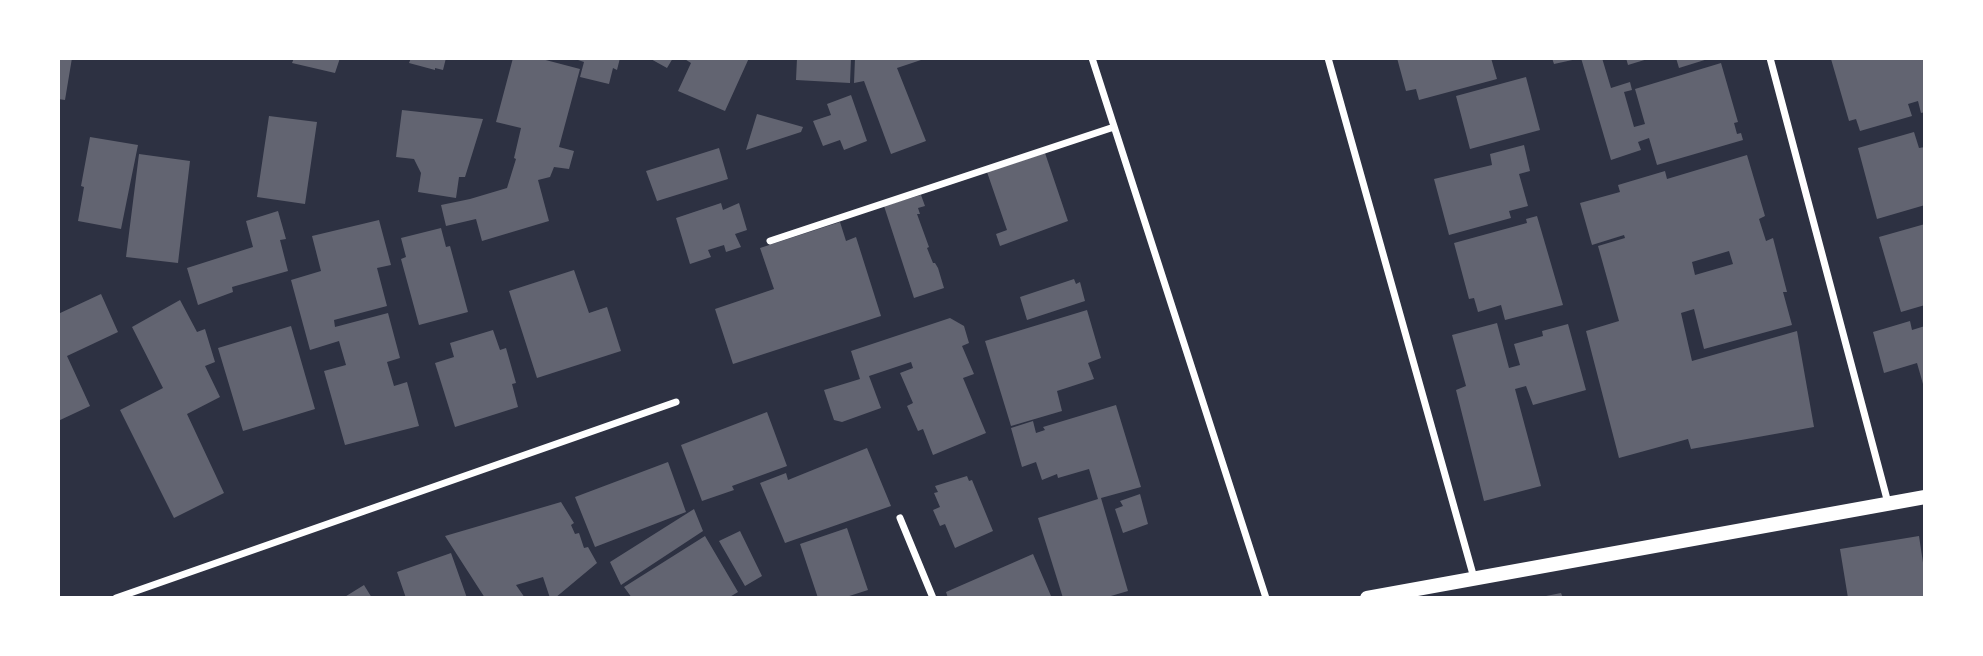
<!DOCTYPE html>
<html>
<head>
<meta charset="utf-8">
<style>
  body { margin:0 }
  #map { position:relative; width:1983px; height:656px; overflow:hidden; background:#2d3142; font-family:Quicksand,sans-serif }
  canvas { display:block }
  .frame { position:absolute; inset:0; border:60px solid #fff; pointer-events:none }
</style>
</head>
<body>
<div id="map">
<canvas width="1983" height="656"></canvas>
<div class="frame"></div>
</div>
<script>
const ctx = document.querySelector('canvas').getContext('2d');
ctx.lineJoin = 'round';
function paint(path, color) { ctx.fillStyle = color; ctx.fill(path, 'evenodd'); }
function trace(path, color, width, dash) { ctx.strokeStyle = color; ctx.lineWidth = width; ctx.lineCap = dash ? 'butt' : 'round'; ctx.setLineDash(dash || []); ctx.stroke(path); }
const building = new Path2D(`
  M58 58H72L65 100 58 99Z
  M294 58H340L335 73 292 63Z
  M411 58H446L443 70 435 68V70L409 63Z
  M513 58H538L580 69 559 147 574 151 569 169 554 167 550 177 538 180 549 221 482 241 476 219 446 226 441 205 470 199 507 188 516 159 514 158 521 128 496 122Z
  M572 58H620L617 70 613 68 609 84 580 77 584 62Z
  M649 58H673L667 68Z
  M683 58H749L725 111 678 91 691 63Z
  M797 58H851L850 83 796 80Z
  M855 58H927L897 68 926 141 891 154 864 81 854 83Z
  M1397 58H1491L1497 79 1419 100 1416 89 1406 91Z
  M1552 58H1577V59L1554 64Z
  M1581 58H1602L1611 88 1630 82 1632 90 1624 92 1634 127 1645 124 1635 89 1721 63 1738 122 1734 123 1737 134 1741 133 1743 140 1657 165 1649 138 1638 142 1641 150 1611 160Z
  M1626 58H1651L1628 65Z
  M1676 58H1711L1679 68Z
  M1834 58H1925V112L1921 113 1918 101 1908 104 1912 116 1860 131 1856 119 1849 121 1831 59Z
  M1526 77 1540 130 1470 149 1456 96Z
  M851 95 867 141 844 150 840 140 823 146 813 121 831 115 827 104Z
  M402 110 483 119 465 177H459L456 198 418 192 421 173 414 159 396 157Z
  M757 114 803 127 801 132 746 150Z
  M269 116 317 122 305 204 257 197Z
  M1914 132 1919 148 1925 147V205L1877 219 1858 148Z
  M90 137 138 145 121 229 78 221 84 187 81 186Z
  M1524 145 1530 171 1519 174 1528 206 1509 211 1511 218 1449 235 1434 179 1492 165 1490 154Z
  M719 148 728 179 657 201 646 171Z
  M1045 153 1068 221 1000 246 996 234 1007 230 987 172Z
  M139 154 190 161 178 263 126 257Z
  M1747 155 1765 216 1759 219 1766 241 1773 238 1787 292H1783L1792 325 1704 349 1694 309 1681 313 1692 361 1797 331 1814 427 1691 449 1688 439 1619 458 1586 331 1619 321 1598 246 1625 238 1624 235 1592 245 1580 203 1620 192 1618 185 1665 171 1667 179ZM1729 251 1733 264 1695 275 1692 262Z
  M921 195 925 206 918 208 920 214H917L929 247 927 248 933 263H935L938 268 944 288 914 298 884 206Z
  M721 203 723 210 739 203 747 230 735 234 741 247 726 252 724 245 708 250 711 257 690 264 676 218Z
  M278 211 286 239 280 240 288 271 232 287 233 292 198 305 187 268 253 247 246 221Z
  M1537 216 1563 305 1505 320 1501 305 1478 312 1474 298 1469 299 1454 243 1527 223 1526 219Z
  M379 220 391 265 377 268 387 306 334 320 335 327 388 313 400 358 387 362 394 386 407 382 419 426 345 445 324 371 346 365 339 341 310 350 291 280 321 271 312 236Z
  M840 222 846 241 856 237 881 316 733 364 715 309 774 289 760 248Z
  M1925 224V305L1901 312 1879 237Z
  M441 228 446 247 450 246 468 312 419 325 401 259 406 257 401 238Z
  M574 270 589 313 607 307 621 351 537 378 509 291Z
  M1074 279 1076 284 1080 282 1085 301 1027 320 1020 297Z
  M101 294 118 332 67 356 90 406 58 421V314Z
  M180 300 197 332 205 329 215 362 205 366 220 397 187 414 224 493 174 518 120 410 163 388 132 327Z
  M1087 310 1101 358 1088 363 1094 379 1057 391 1062 411 1011 426 985 341Z
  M950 318 964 326 969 343 962 346 974 374 963 378 986 433 933 455 923 429 918 431 907 406 913 403 900 373 913 368 911 362 869 376 881 408 842 422 834 420 824 390 860 379 851 351Z
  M1910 321 1912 330 1925 326V391L1917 363 1884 373 1873 332Z
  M1497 323 1509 368 1520 365 1514 344 1543 336 1542 331 1568 324 1586 390 1533 405 1526 386 1515 389 1541 486 1484 501 1456 390 1466 386 1452 335Z
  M291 326 315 409 243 431 218 348Z
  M493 330 500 350 506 348 516 383 512 384 518 407 455 427 435 363 454 357 450 343Z
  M1116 405 1141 487 1101 498 1128 591 1104 598H1063L1038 518 1098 499 1089 469 1058 478 1057 474 1042 480 1036 462 1022 467 1011 428 1033 421 1036 433 1045 430 1043 427Z
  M767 412 787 466 732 486 734 490 702 501 681 445Z
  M867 448 891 506 785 543 760 483 786 473 788 480Z
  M668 462 686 512 595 547 575 497Z
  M967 476 969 481 972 480 993 531 955 548 945 524 940 526 933 510 940 507 934 493 938 492 935 486Z
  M1140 494 1148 524 1123 533 1115 509 1123 506 1120 501Z
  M561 502 574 523 571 525 575 534 579 533 584 548 588 547 597 563 555 598H550L543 577 516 585 525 598H485L445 536Z
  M694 509 703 531 621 585 610 562Z
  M847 528 868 590 843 598H818L800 544Z
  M740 531 762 576 745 586 719 541Z
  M705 536 738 592 728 598H632L624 587Z
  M1919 536 1925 576V598H1848L1840 549Z
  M451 553 467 598H406L397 572Z
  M1033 554 1051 596 1045 598H948L946 592Z
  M364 585 372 598H343Z
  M1561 593 1563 598H1542L1541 597Z`);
const minor = new Path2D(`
  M1092 58 1266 598
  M1328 58 1474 578
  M1770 58 1888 503
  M770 241 1114 127
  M900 518 933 598
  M116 598 676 402`);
const secondary = new Path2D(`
  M1367 598 1925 497`);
paint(building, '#626471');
trace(minor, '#fff', 7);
trace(secondary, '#fff', 14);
</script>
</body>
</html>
